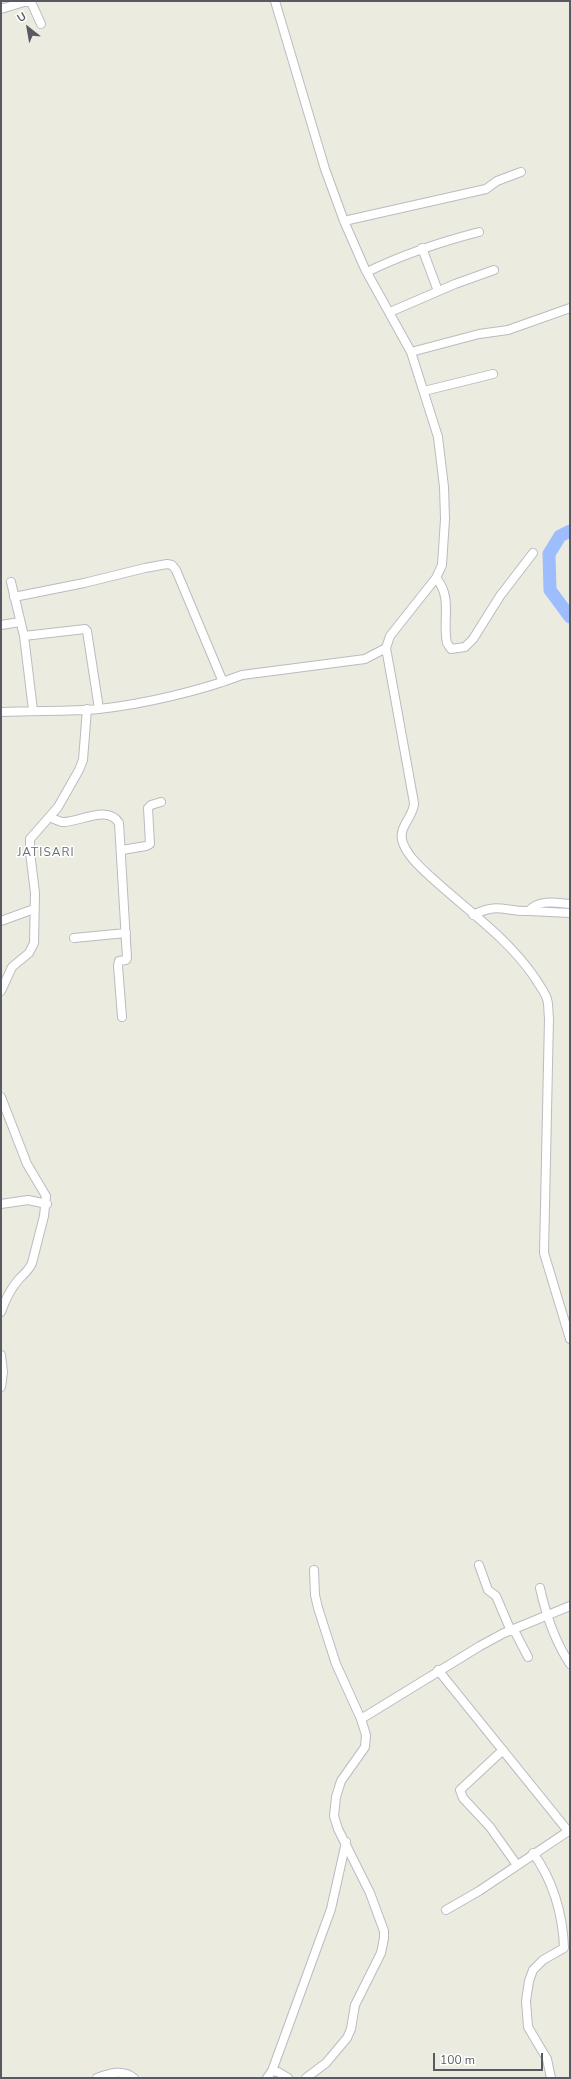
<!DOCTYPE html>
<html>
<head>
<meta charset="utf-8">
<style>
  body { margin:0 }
  #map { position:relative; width:571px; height:2079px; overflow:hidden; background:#ebecdf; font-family:"Nunito Sans",sans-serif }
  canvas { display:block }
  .frame { position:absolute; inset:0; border:2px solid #585a61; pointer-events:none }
  .north { position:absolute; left:8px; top:8px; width:40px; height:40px; -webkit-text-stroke:3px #fff; paint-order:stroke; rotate:329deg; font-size:11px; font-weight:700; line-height:16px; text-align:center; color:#585a61 }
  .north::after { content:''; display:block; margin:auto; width:14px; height:18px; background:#585a61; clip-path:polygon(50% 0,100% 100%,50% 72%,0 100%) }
  .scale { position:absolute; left:433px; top:2053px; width:110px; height:18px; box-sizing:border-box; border:2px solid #585a61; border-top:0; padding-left:5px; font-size:12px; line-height:14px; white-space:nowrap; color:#585a61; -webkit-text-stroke:3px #fff; paint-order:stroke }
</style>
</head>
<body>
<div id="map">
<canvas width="571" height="2079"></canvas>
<div class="frame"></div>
<div class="north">U</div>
<div class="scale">100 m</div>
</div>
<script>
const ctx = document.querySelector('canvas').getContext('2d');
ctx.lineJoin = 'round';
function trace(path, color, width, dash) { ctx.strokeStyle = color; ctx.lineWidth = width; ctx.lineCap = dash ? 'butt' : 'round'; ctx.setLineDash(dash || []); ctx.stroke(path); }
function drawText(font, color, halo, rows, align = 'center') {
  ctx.font = font + ' "Nunito Sans",sans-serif'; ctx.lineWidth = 3; ctx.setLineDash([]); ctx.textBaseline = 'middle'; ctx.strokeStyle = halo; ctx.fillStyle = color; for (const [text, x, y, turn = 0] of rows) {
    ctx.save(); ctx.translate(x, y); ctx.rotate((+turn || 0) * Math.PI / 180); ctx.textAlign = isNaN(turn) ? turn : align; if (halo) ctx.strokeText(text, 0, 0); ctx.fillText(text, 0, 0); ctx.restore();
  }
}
const river = new Path2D(`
  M570 531 560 536 549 554 550 590 570 617`);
const minor = new Path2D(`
  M275 1 325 169 344 221 365 269 411 352 438 437 444 487 445 519 442 565 436 578 390 636 386 648 414 803C414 816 399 826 402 840 406 855 421 868 432 878 468 911 508 938 535 978 539 985 545 992 547 999 549 1005 548 1012 549 1018L544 1253 570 1339
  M1 9 24 2H31L41 24
  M344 221 486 189 497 181 521 172
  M422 248 438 291
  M367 272C404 254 440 242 479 232
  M390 312 455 284 494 270
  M411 352 479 334 508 330 570 308
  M424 391 493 374
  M436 578C453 597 442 621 447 643L451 649 465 647 473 639 500 596 533 553
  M11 582 24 636 33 710
  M14 597 84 583 145 568 167 564 172 565 176 570 223 682
  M1 625 20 622
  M24 636 85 629 87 631 99 709
  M1 712C33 710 67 712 99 709 144 704 200 691 242 675L365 659 386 648
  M50 817C54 819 58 821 62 822 78 823 108 804 119 823L127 958 126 960 119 961 118 966 122 1017
  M122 850 146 846 150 844 148 808 151 805 161 802
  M529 911 570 913
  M473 915C498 902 505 912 529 911 537 899 557 903 570 904
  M1 921 34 909
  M74 938 126 933
  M1 991 12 967 29 953 34 943 35 893 30 852V839L58 807 79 770 83 760 87 709
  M1 1097 27 1164 46 1196 44 1216 32 1263C29 1270 25 1273 20 1278 11 1288 5 1300 1 1312
  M1 1204 28 1200 47 1204
  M1 1355 3 1372 1 1387
  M479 1565 488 1590 496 1596 511 1631
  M540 1588C546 1615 554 1640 570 1664
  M514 1630 528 1657
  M438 1670 568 1831
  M361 1719 480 1646 504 1633 570 1606
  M503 1750 460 1790 463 1798 490 1827 517 1865
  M533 1853C553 1880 563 1915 564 1948L543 1960 533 1970 529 1981 526 2001 528 2027 547 2059 551 2078
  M446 1910 479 1891 570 1830
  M272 2071 331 1909 346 1842
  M97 2078C110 2073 123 2069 134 2078
  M267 2078 272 2071 278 2072 288 2078
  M306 2078 326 2063 347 2038 351 2029 355 2005 381 1953 384 1938V1931L370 1893 338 1829 334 1816 336 1797 341 1781 365 1747 366 1735 361 1719 336 1664 318 1608 315 1595 314 1570`);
const quarterNames = [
  ["JATISARI",46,853]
];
trace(river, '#9dbdfe', 13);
trace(minor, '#babbc2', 10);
trace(minor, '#fff', 8);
ctx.letterSpacing = '1px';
drawText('12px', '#696c73', '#fff', quarterNames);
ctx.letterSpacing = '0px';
</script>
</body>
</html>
